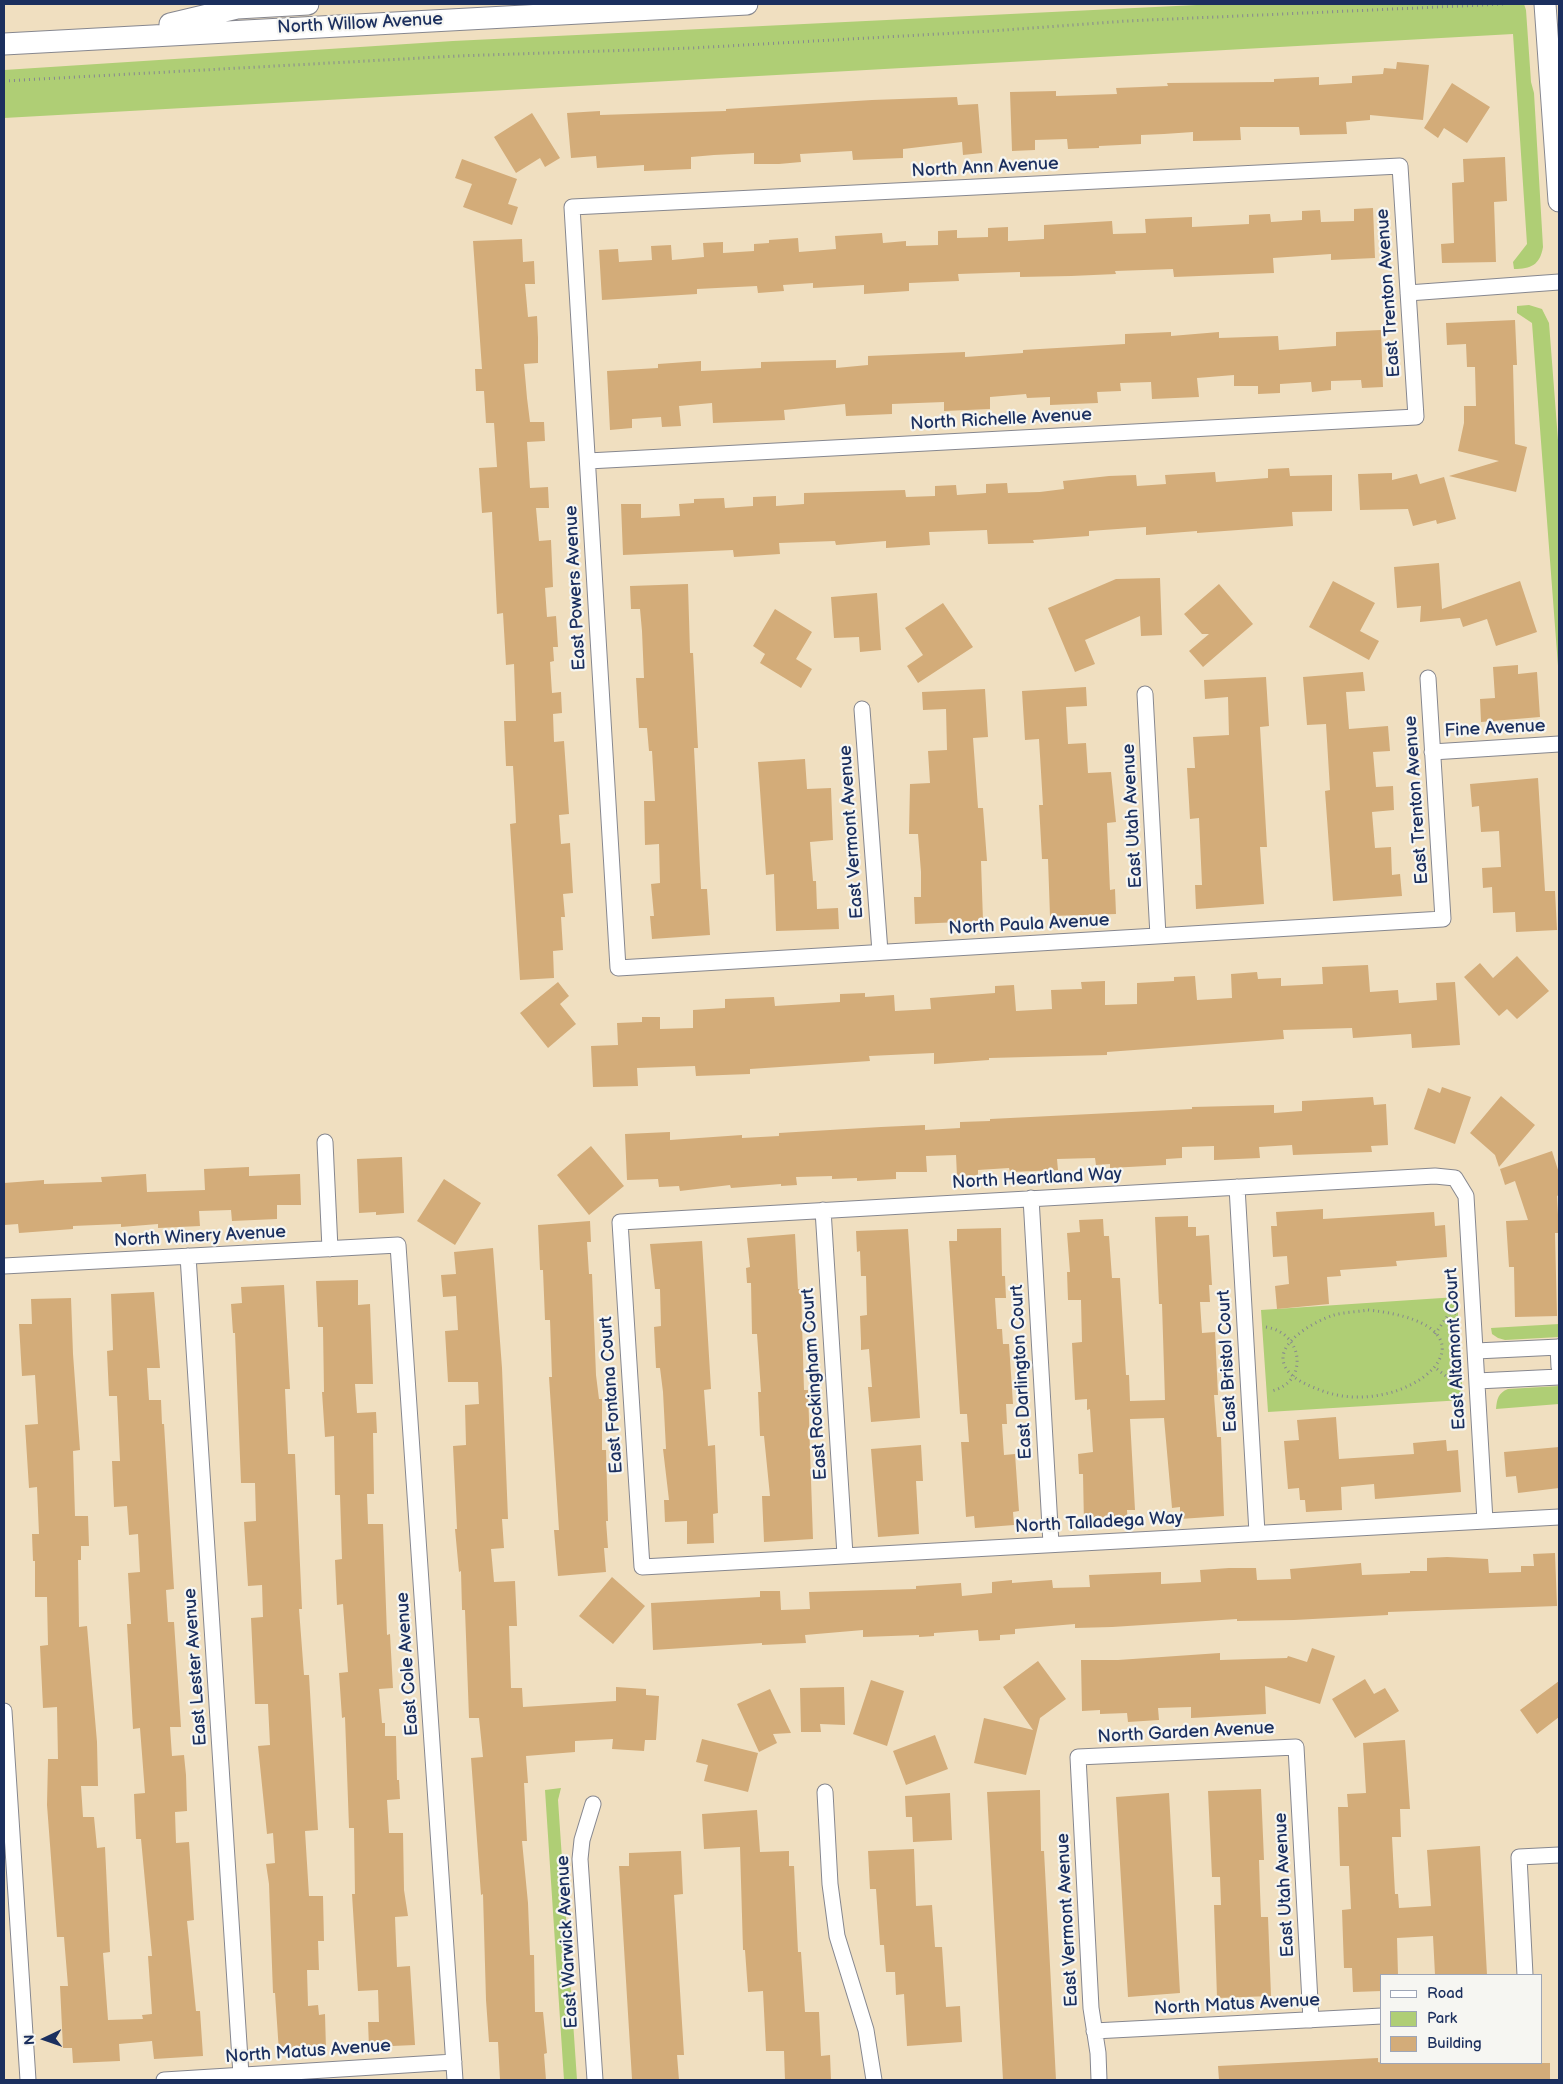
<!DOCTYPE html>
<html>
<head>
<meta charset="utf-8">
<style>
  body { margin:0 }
  #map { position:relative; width:1563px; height:2084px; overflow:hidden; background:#f0dfc0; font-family:"Balsamiq Sans",sans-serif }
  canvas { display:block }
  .frame { position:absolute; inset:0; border:5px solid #1b2f5e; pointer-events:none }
  .legend { position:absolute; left:1380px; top:1974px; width:162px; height:90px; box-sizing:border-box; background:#f6f6f2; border:1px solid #9ea6b7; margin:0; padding:6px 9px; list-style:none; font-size:15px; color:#1b2f5e }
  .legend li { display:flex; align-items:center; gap:10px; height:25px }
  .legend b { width:25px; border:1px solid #9ea6b7 }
  .north { position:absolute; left:20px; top:2014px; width:50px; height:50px; -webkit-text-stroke:4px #f6f6f2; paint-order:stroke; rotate:267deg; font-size:14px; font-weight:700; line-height:20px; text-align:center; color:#1b2f5e }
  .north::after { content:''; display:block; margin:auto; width:18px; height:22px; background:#1b2f5e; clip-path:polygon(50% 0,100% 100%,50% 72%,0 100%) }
</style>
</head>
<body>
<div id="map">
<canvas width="1563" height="2084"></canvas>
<div class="frame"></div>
<ul class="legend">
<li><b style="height:6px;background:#fff"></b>Road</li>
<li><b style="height:14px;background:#afce75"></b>Park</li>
<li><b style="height:14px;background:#d3ac79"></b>Building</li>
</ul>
<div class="north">N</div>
</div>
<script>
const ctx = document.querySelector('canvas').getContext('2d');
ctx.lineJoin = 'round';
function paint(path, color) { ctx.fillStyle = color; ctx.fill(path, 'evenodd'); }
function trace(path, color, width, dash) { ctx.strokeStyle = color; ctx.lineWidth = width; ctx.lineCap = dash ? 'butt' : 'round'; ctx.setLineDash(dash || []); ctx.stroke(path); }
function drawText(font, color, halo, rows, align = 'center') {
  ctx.font = font + ' "Balsamiq Sans",sans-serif'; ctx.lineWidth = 4.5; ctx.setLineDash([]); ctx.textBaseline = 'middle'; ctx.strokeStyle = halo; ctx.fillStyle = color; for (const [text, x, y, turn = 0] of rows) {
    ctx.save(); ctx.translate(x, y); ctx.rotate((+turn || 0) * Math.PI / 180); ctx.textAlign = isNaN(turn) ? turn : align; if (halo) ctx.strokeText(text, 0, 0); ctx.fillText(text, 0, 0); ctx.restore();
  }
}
const green = new Path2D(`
  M1217 4H1524L1526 10 1531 82 1534 93 1543 247C1540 265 1531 269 1514 269L1513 262 1527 244 1513 34 4 118V70L453 41Z
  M1529 305 1542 309 1549 323 1559 453V679L1532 323 1517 313V306Z
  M1457 1297 1463 1400 1268 1412 1261 1310Z
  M1559 1324V1337L1505 1340 1498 1338 1492 1334 1491 1328Z
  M1559 1386V1404L1496 1409C1497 1399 1498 1393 1508 1389Z
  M561 1788 558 1800 577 2080H564L545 1790Z`);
const building = new Path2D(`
  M1397 62 1429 65 1423 120 1370 115V120L1346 122 1347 134 1300 135 1299 127H1240L1241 140 1193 141V132L1164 134 1141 135V144L1099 146V148L1068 149 1067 139 1035 140V150L1012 151 1010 92 1056 91V96L1117 94 1116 88 1168 86 1167 83 1274 82V79L1319 77V85L1352 83V76L1383 74 1384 68 1396 69Z
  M1452 83 1490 107 1467 143 1444 128 1438 138 1424 128Z
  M957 97 958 105 978 104 982 153 963 155 962 142 903 149V158L853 160 852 151 800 154 801 162 779 164H754V153L714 155 691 157V169L644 171V165L597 168 596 156 571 158 567 113 600 111V115L726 111V109L872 100Z
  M532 113 560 158 545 167 540 158 516 173 494 137Z
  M1505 157 1507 201 1494 202 1496 262 1442 263 1441 244 1454 243 1452 183 1464 182 1463 159Z
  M462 159 517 179 508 204 518 207 512 225 463 207 472 184 455 178Z
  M1373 208 1375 258 1331 260V254L1273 258 1274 273 1174 277 1173 269 1115 271 1116 274 1071 276 1020 277V272L958 274 959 281 909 283V291L864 294V285L813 288V283L783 285 784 291 758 293 757 286 697 289V294L602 300 599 250 618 249 619 262 652 260 651 246 671 245 672 260 704 257 703 243 723 242V253L754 251V244L769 243V240L798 238 799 252 836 249 835 236 882 233 883 243 906 241V246L938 245V231L957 230V238L988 237V228L1008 227V241L1044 239V225L1112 221 1113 234 1146 233 1145 219 1192 217V227L1249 224V215L1270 214 1271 222 1302 220V211L1320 210 1321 222 1354 221V209Z
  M522 239 523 262 534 261 535 284H525L528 317 537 316 538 338V363L524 364 527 398 530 422H544L545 441 527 442 530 488 548 487 549 508H536L539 541 551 540 553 587 545 588 547 617 556 616 558 647H553L554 661 550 662 552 693 561 692 562 713 553 714 554 742 564 741 569 814 559 815 561 844 570 843 573 893 563 894 565 917H561L563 950 553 951 554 978 520 980 510 824 516 823 515 801 513 766H506L504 721H516L514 664 506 665 503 613 497 614 492 512 482 513 479 468 497 467 494 423H486L484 391H476L475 369H482L473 241Z
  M1515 320 1517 365H1513L1515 444 1527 447 1516 492 1449 476 1499 461 1458 451 1464 423V406H1476L1475 367H1467L1466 344 1447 345 1446 323Z
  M1381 330 1383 387 1362 388 1361 380 1331 381V390L1312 392 1311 382 1280 384V393L1258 394V386H1234V375L1197 378 1199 397 1152 399 1151 382 1120 383 1121 391 1097 392 1098 403 1050 405V397L1027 398 1026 394 990 397V409L944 411V402L892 404V414L846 416 845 404 784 410 785 420 713 423 712 403 679 406 681 426 662 427 661 417 632 419V428L610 430 607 371 658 368V364L701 361V371L761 368V362L836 360V368L868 365V356L965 352V357L1023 353V350L1125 344V334L1171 332V336L1219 332V338L1278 336 1279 350 1336 346V332Z
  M1289 468 1290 476 1332 475V511L1292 512 1293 526 1197 533V531L1146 535V527L1089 531V536L1033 540 1034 543 988 544 987 530 929 532 930 545 886 548V541L836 545 835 541 779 543 780 554 734 557 733 550 623 555 621 504H641V518L680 516 679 504 694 503V499L724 498 725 508 753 506V497L776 496V506L804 504V493L905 490 906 497 935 496V486L956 485 957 495 986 493V484L1007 483 1008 493 1040 492 1064 489 1063 481 1109 476 1136 475 1137 486 1166 484 1165 475 1215 472 1216 482 1268 478V469Z
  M1392 473V480L1417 474 1420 484 1444 477 1456 519 1437 524 1436 520 1413 526 1408 509 1360 510 1358 474Z
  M1439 563 1442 609 1520 581 1537 632 1496 646 1487 619 1463 627 1460 618 1420 622 1421 606 1397 608 1394 567Z
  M1160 578 1162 635 1141 636 1140 616 1085 640 1095 664 1075 672 1048 608 1116 579Z
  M1333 581 1375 603 1360 631 1379 641 1369 660 1309 627Z
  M688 584 690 653H693L698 748H694L701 889H707L710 935 652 939 650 916H654L651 884 660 883 659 844 645 845 644 801H655L652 751H649L647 728H639L636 678H644L642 631 640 609H631L630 586Z
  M1219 584 1253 624 1203 667 1189 651 1209 634H1202L1184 614Z
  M877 593 881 650 860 652 859 637 834 638 831 597Z
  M943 603 973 647 918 683 907 666 923 655 905 628Z
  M775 609 812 632 796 659 812 669 801 688 760 663 765 654 753 646Z
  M1518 665V674L1537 672 1540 717 1481 722 1480 699 1495 698 1493 667Z
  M1363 672 1365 691 1346 692 1349 729 1388 726 1390 751 1373 752 1376 787 1393 786 1394 810 1372 812 1375 848 1391 847 1392 875 1400 874 1402 896 1333 901 1325 791 1330 790 1326 724 1307 725 1303 677Z
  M1266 677 1269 726 1260 727 1267 847H1260L1264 904 1196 909 1195 885H1202L1199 818 1190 819 1187 768H1195L1193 737 1229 735 1228 697 1205 699 1204 680Z
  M1086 687 1087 706 1066 707 1068 744 1086 743 1088 773 1111 772 1116 822 1107 823 1110 890 1115 889 1116 914 1050 916 1048 859H1042L1039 805H1043L1039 739 1025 740 1022 691Z
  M985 689 988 737 973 738 978 808H983L987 861H981L983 921 915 924 914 897H921V872L918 834H909L910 784 930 783 928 751 947 750 946 709 923 710 922 692Z
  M805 759 807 789 831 788 833 840 810 842 813 881H816L817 909 838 908 839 929 776 931 774 874 766 875 758 762Z
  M1538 778 1545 891H1555L1557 930 1516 932 1515 912 1493 913 1492 887 1483 888 1482 868 1501 867 1499 831 1481 832 1479 806 1472 807 1470 784Z
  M1517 956 1549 991 1517 1019 1507 1009 1499 1016 1464 977 1480 963 1493 978Z
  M1368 965 1370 992 1398 990 1399 1003 1437 1000 1436 983 1455 982 1460 1045 1412 1048 1411 1034 1353 1038 1352 1028 1283 1030 1284 1039 1107 1052V1055L989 1058V1060L934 1064V1053L869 1056 870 1061 750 1069V1074L696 1076 695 1066 637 1068 638 1086 593 1087 591 1046 618 1045 617 1023 642 1022V1017H660V1029L693 1028V1010L725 1008V999L774 997 775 1006 840 1002V994L865 993V997L894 995 895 1011 931 1009 930 998 995 993V986L1014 985 1016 1011 1052 1009 1051 990 1082 989 1081 982 1105 981V1005L1137 1004V983L1174 981V977L1195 976 1197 1000 1232 998 1231 974 1257 972 1258 979 1281 978V986L1323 984 1322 967Z
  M558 982 569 996 560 1004 576 1024 548 1048 520 1013Z
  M1442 1087 1471 1097 1455 1144 1414 1129 1428 1088 1440 1093Z
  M1501 1096 1535 1125 1499 1167 1495 1155 1470 1133Z
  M1373 1097 1374 1105 1386 1104 1388 1145 1371 1146 1372 1152 1293 1155 1292 1145 1259 1147 1260 1158 1214 1160V1146L1182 1147V1158L1166 1159V1165L1110 1168V1164L1096 1165 1095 1158 1057 1159 1058 1170 1010 1172 1009 1168 978 1170V1175L957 1176 956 1155 926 1156 927 1172H896V1179L857 1181V1178L832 1179V1176L796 1177 797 1185 781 1186V1184L731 1188 730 1185 680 1191 679 1186 659 1187 658 1179 627 1180 625 1134 670 1132V1140L742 1135V1138L779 1136V1133L881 1127 925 1125V1130L960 1128V1122L990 1121V1119L1192 1109V1107L1274 1105V1113L1302 1111V1101Z
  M591 1146 624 1186 589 1215 557 1175Z
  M1552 1151 1559 1173V1195L1557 1196 1559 1233H1555L1557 1316 1515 1317 1514 1267H1509L1506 1221 1528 1220 1515 1181 1505 1185 1500 1169Z
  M402 1157 404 1213 376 1215V1212L359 1213 357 1159Z
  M249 1167V1176L300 1174 301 1205H277V1219L232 1221 231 1210 199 1211 200 1226 158 1228V1224L121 1227V1224L73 1226V1229L19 1233 18 1224 4 1225V1183L44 1180V1184L102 1182 101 1177 146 1174 147 1192 205 1190 204 1169Z
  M444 1179 481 1203 455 1245 417 1221Z
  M1323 1209V1219L1434 1212 1435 1226 1445 1225 1447 1257 1396 1261 1397 1266 1340 1270 1341 1276 1327 1277 1329 1304 1277 1309 1275 1286 1289 1284 1287 1256 1273 1257 1271 1226H1277L1276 1212Z
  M1188 1216V1227H1196V1236L1209 1235 1212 1285H1209L1210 1302H1200L1202 1333 1215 1332 1218 1395H1214L1217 1437H1221L1224 1516 1180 1519V1507L1172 1508 1164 1418 1130 1419 1135 1510H1127L1128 1523 1084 1524 1083 1474H1079L1078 1454 1093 1452 1090 1409 1087 1410V1399L1075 1400 1072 1343 1082 1342 1081 1300H1068L1067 1272H1070L1067 1233 1080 1232 1079 1220 1103 1219 1104 1236H1109L1112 1278H1120L1126 1375H1129L1130 1401 1165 1400 1162 1304H1159L1155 1217Z
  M590 1221 591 1242H587L589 1274H592L596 1375 599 1399H602V1450H606L608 1521H606L608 1548H604L606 1572 558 1576 554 1530H559L549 1377H552L550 1320H545L543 1270H540L538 1225Z
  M1001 1228 1002 1276H1005L1006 1298H995L997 1329H1002L1003 1344H1009L1013 1404H1006L1007 1424H1002L1004 1455 1015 1454 1019 1511 1013 1512 1014 1525 975 1528 974 1516 966 1517 961 1442H969L967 1414H960L949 1241H957V1229Z
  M908 1229 920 1418 871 1422 868 1387H872L869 1349 861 1350V1341L860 1316 867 1315 866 1276H861L860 1251 857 1252 856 1231Z
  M795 1234 798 1289H801L804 1390H808L813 1539 764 1542 762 1496H770L764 1436H760L758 1392H761L757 1334H752L751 1283H747L746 1268 750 1267 747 1238Z
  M702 1241 711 1389 704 1390 708 1446 715 1445 718 1513 713 1514 714 1543 687 1544V1521L665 1522 664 1500H669L663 1449H666L663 1392 660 1368H656L654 1327 661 1326 660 1289H655L650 1244Z
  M493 1248 502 1368 508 1519H502L504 1548 491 1549 494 1582 515 1581 517 1626H509L511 1688H522L523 1707 616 1701V1687L646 1689V1695L659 1696 656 1740H645L644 1751 612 1749 613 1739 575 1741V1752L526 1756 528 1783H524L527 1841H522L528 1903 530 1955H534L535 2012H543L547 2053 544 2054 546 2080H500L498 2042H489L486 2000 483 1894 481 1895 471 1758 483 1757 479 1718H469L465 1610H462L461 1571 459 1572 455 1529H457L453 1446 466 1445 465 1405 479 1404 478 1382H448L445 1331 458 1330 456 1296 443 1297 441 1275 456 1274 454 1252Z
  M358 1280V1305L370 1304 373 1384H355L357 1413 376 1412 377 1433H373L374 1494H367L368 1524H383L387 1635 390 1634 393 1688 379 1689 382 1723H385V1736H396L397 1780H399L400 1799 387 1800 389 1833H403L404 1890 408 1916 395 1917 397 1967 410 1966 415 2045 369 2047 368 2022H379L378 1990 358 1991 352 1894H355L354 1828H349L345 1717 342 1718 339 1673 348 1672 343 1604 337 1605 335 1560 342 1559 340 1495H335L334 1436 325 1437 322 1392H324L323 1327H318L316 1281Z
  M284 1285 290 1389H285L288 1454H295L302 1609H299L304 1675H309L318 1830 305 1831 309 1896H323L324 1941H318L319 1970H307L308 2006 318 2005 319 2015 325 2014 326 2050 279 2052 275 1993H273L269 1884 266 1864 275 1863 273 1833 267 1834 258 1746 270 1745 268 1704H255L251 1618 263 1617 262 1585 248 1586 244 1522 256 1521 255 1483H241L235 1333H233L231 1304 242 1303 241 1287Z
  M154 1292 160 1368H147L149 1400H161L162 1424H164L174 1589 166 1590 168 1622H174L181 1727H170L172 1756 184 1755 186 1775 187 1811 175 1812 176 1843 189 1842 194 1920 187 1921 196 2011H200L203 2056 154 2059 152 2041 119 2044 120 2061 73 2063 72 2048H63L60 1986H68L64 1937H57L47 1805 48 1759H58L57 1707 43 1708 40 1646 48 1645 47 1597H35V1561H33L32 1534H39L37 1487 29 1488 25 1425 38 1424 35 1375 22 1376 19 1324H32L31 1299 71 1298 73 1354 80 1450 73 1451 75 1516H88L89 1546H81V1560H78L79 1627 87 1626 97 1742 98 1786H81L83 1817H94L97 1848 105 1847 110 1952 103 1953 108 2020 143 2019 142 2015 152 2014 148 1956H152L141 1839H136L134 1794 145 1793 140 1728 133 1729 127 1624H131L128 1573 140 1572 138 1534 129 1535 127 1506 114 1507 112 1461H120L117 1396H109L107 1351 113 1350 111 1294Z
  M1336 1417 1339 1459 1414 1454 1413 1443 1446 1440 1447 1451 1458 1450 1461 1492 1375 1499 1374 1484 1341 1487 1342 1510 1306 1512 1305 1500H1300L1299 1488 1288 1489 1284 1441 1299 1440 1297 1420Z
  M921 1445 923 1481H916L919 1534 878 1537 871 1449Z
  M1559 1447V1488L1518 1493 1516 1476 1506 1477 1504 1452Z
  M1555 1553 1557 1606 1388 1612V1615L1294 1620 1237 1621V1619L1112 1627 1075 1628V1624L1015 1629V1634L1000 1635V1640L979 1641 978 1630 934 1633V1636L919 1637V1635L863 1637V1630L805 1635 806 1643 762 1645V1643L653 1650 651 1603 760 1597V1591H780L781 1610 810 1609 809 1592 916 1589V1586L961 1583 962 1596 992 1593V1582L1012 1580V1583L1052 1580 1053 1588 1090 1587 1089 1575 1161 1572V1584L1201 1582 1200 1570 1229 1568H1256L1257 1580 1291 1579 1290 1569 1361 1563 1362 1575 1410 1573V1571H1427V1558L1447 1557 1488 1559 1489 1573 1521 1572V1566H1534L1533 1554Z
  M612 1577 645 1606 613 1644 579 1616Z
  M1312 1648 1335 1656 1320 1704 1265 1686 1266 1714 1191 1718V1707L1158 1708 1159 1720 1128 1722 1127 1713 1100 1714V1710L1082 1711 1081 1660H1118L1220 1653V1660L1287 1658 1288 1656 1307 1662Z
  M1038 1661 1066 1699 1040 1718 1026 1775 974 1763 984 1718 1033 1730 1003 1687Z
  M1365 1679 1374 1694 1385 1688 1399 1711 1355 1738 1332 1699Z
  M871 1680 904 1691 887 1746 853 1734Z
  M1559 1681V1717L1537 1734 1520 1710Z
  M844 1687 845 1725 820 1724 821 1732H801L800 1688Z
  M770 1689 791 1733 773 1734 777 1743 759 1752 737 1704Z
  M935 1735 948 1769 906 1785 893 1751Z
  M702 1739 758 1753 748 1792 704 1781 708 1765 696 1762Z
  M1405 1740 1410 1809H1400L1401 1837H1392L1395 1894H1398L1399 1908 1431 1906 1427 1850 1480 1846 1487 1975H1435L1433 1936 1397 1938 1398 1975H1382V1991L1353 1992 1352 1968H1344L1342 1910 1351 1909 1349 1866H1340L1338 1807H1348L1347 1794 1366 1793 1363 1743Z
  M1261 1789 1264 1860H1259L1260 1892 1261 1917H1268L1271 1996 1217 1998 1214 1905H1221L1220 1877H1212L1208 1791Z
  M1040 1790 1041 1851H1044L1056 2080H1003L987 1792Z
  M950 1793 952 1840 913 1842 912 1817H906L905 1796Z
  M1169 1793 1180 1993 1128 1997 1116 1797Z
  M757 1810 760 1852 789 1851V1866H794L798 1952H801L805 2012H819L821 2056 830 2055 831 2080H785L784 2051H766L763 1991 748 1992 745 1950H743L740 1847 704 1849 702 1814Z
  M914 1849 916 1906 932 1905 935 1947H942L946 2007 960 2006 962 2042 907 2046 904 1994 896 1995 895 1972H886L884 1945H880L876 1889H870L868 1851Z
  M681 1851 683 1894 674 1895 684 2055H677L679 2080 632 2079 619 1866H629V1853Z
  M1378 2058V2062L1382 2063H1550V2080H1219L1218 2066Z`);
const path = new Path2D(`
  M4 81 457 56 692 48 991 31 1127 21 1505 4
  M1368 1310C1520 1326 1405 1424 1320 1390 1307 1385 1289 1378 1284 1364 1276 1342 1317 1320 1334 1315 1345 1312 1357 1312 1368 1310Z
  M1266 1327C1304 1333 1309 1383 1271 1391
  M1435 1334 1449 1314 1458 1313
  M1437 1369 1451 1380H1461`);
const street = new Path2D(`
  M1408 293 1559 282
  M588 461 1416 417 1400 166 572 207 618 968 1443 919 1428 678
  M1145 694 1158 936
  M862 709 880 952
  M1432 752 1559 744
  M325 1142 330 1249
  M1237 1187 1257 1533
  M1031 1198 1051 1544
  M823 1210 845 1555
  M188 1256 241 2075
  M4 1266 398 1245 455 2080
  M1558 1347 1559 1367
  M1476 1351 1559 1347
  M1477 1381 1559 1377
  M1485 1521 1466 1196 1455 1178 1435 1176 620 1222 642 1567 1559 1517
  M4 1711 28 2080
  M825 1792 830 1884 837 1936 866 2030 874 2080
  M593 1804 582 1840 580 1859 595 2080
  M1525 1975 1519 1857 1559 1855
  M1094 2031 1382 2016
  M164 2080 454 2062
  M1099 2080 1098 2053 1091 2008 1078 1757 1296 1747 1311 2020`);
const secondary = new Path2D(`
  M1545 4 1559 201
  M170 24 237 8 308 4
  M4 44 747 4`);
const streetNames = [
  ["North Willow Avenue",360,24,-3],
  ["North Ann Avenue",985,168,-3],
  ["East Trenton Avenue",1389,293,-94],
  ["North Richelle Avenue",1001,420,-3],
  ["East Powers Avenue",576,588,-93],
  ["Fine Avenue",1495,729,-3],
  ["East Trenton Avenue",1417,800,-94],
  ["East Utah Avenue",1133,816,-93],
  ["East Vermont Avenue",852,832,-94],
  ["North Paula Avenue",1029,925,-3],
  ["North Heartland Way",1037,1179,-3],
  ["North Winery Avenue",200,1237,-3],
  ["East Altamont Court",1456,1349,-93],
  ["East Bristol Court",1228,1361,-93],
  ["East Darlington Court",1022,1372,-93],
  ["East Rockingham Court",815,1384,-94],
  ["East Fontana Court",612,1395,-94],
  ["North Talladega Way",1099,1523,-3],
  ["East Cole Avenue",408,1664,-94],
  ["East Lester Avenue",196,1667,-94],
  ["North Garden Avenue",1186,1733,-3],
  ["East Utah Avenue",1285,1885,-93],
  ["East Vermont Avenue",1068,1920,-93],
  ["East Warwick Avenue",568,1942,-93],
  ["North Matus Avenue",1237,2005,-3],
  ["North Matus Avenue",308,2052,-4]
];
paint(green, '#afce75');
paint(building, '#d3ac79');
trace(street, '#86878f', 17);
trace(secondary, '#86878f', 23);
trace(path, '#86878f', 3, [1, 4]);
trace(street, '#fff', 15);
trace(secondary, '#fff', 21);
drawText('18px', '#1b2f5e', '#f6f6f2', streetNames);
</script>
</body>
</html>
